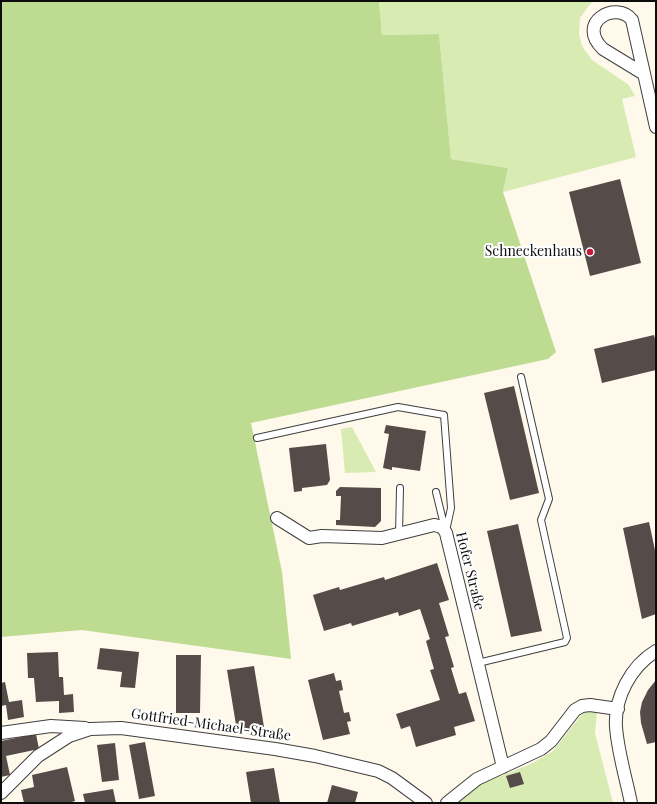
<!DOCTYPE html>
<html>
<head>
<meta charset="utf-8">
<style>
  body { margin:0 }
  #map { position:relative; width:657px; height:804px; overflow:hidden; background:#fff9eb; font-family:"Playfair Display",serif }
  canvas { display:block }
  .frame { position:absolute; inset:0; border:2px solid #0c0c0c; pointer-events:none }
</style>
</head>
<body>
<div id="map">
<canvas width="657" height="804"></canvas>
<div class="frame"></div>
</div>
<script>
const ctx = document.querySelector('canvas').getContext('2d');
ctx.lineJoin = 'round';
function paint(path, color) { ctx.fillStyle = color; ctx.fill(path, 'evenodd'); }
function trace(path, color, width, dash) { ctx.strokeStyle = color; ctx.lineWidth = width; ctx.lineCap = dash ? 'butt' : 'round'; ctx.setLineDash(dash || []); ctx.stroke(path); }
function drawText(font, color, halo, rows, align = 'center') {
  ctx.font = font + ' "Playfair Display",serif'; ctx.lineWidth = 4; ctx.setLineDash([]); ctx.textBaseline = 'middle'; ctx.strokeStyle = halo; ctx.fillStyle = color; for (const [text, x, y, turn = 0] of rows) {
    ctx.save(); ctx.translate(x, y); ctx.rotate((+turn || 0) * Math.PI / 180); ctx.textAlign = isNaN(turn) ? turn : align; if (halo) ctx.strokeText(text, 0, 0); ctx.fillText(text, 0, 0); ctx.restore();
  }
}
const green = new Path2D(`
  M379 1H597L591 3 580 18 579 34 582 46 592 60 629 85 635 96 622 99 636 157 503 192 508 168 451 159 439 34 382 35Z
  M352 427 376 472 345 473 341 429Z
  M597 711 595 733 613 803H456L473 787 531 764 553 751 583 713Z`);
const forest = new Path2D(`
  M1 1H379L382 35 439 34 451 159 508 168 503 192 556 352 548 359 251 423 282 572 291 659 82 630 1 637Z`);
const building = new Path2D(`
  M620 179 641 263 590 276 569 192Z
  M654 335 656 343V370L602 383 594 349Z
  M514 386 539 493 510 500 484 393Z
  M386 425 426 431 420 471 392 467V470L383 468 389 434 384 433Z
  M326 444 330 480 327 485 302 488V491L294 492 289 448Z
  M340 487 381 488V521L375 527 336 525V520H340L341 496H336V491Z
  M649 522 656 555V614L642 619 623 528Z
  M518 524 542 631 511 637 487 531Z
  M437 563 449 600 439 603 449 636 445 637 454 667 451 668 459 694 466 692 475 721 454 727 456 735 416 747 410 726 401 729 396 714 440 700 430 670 434 669 426 641 430 639 420 609 399 616 398 612 352 626 351 623 324 631 313 595 339 587 340 590 384 577 385 580Z
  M100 648 139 652 135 688 120 687 122 672 97 669Z
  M58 652 59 677H63L64 695 73 694 74 712 59 713V701L36 702 34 678H28L27 653Z
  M176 655H201L200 713H176Z
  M254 666 264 727 237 731 227 670Z
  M334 673 336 681 341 680 343 690 339 691 344 713 349 712 351 721 347 722 350 734 323 740 308 680Z
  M656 680V742L647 744 641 723 640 712 642 702 648 690Z
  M5 682 9 702 22 700 24 717 8 720 6 705 1 706V683Z
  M36 734 39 749 6 756 10 775 1 777V741Z
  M145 742 155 796 139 799 129 745Z
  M115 743 119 780 102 782 97 745Z
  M67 767 75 801 69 803H24L21 790 34 787 32 775Z
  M274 768 280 803H251L246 772Z
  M520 772 524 784 510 788 506 776Z
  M332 785 358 792 355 803H327Z
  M113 789 116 803H85L83 794Z`);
const lane = new Path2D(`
  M257 438 398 407 444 415 451 508 446 531
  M436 492 445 529
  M399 534 400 488
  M478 663 565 642 567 638 541 520 549 499 521 377`);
const street = new Path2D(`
  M644 74 603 49C575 22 617 0 632 20L656 127
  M277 518 309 538 322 536 382 538 434 525C440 526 443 527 446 533L503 767
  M1 733 51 726 85 728
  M1 793 38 756 69 736 90 729 121 728 275 749 315 756 378 771 392 778 426 803
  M447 803 477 779 541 749 551 741 575 710 582 706 590 705 618 709
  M631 803C626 778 618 753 616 727 614 698 631 666 656 651`);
const markers = [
  [590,252,4,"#c21e3c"]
];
const poiNames = [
  ["Schneckenhaus",582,252]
];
const streetNames = [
  ["Hofer Straße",470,571,76],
  ["Gottfried-Michael-Straße",211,725,8]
];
paint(green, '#d7ebb3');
paint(forest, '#bddc92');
paint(building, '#554b48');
trace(lane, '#3f3f3f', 8);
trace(street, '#3f3f3f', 14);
trace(lane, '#fff', 6);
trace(street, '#fff', 12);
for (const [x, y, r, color] of markers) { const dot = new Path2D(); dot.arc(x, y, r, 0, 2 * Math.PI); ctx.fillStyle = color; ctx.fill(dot); trace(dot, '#fff', 1.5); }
drawText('14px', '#0c0c0c', '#fff', poiNames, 'right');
drawText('14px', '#0c0c0c', '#fff', streetNames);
</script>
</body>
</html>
